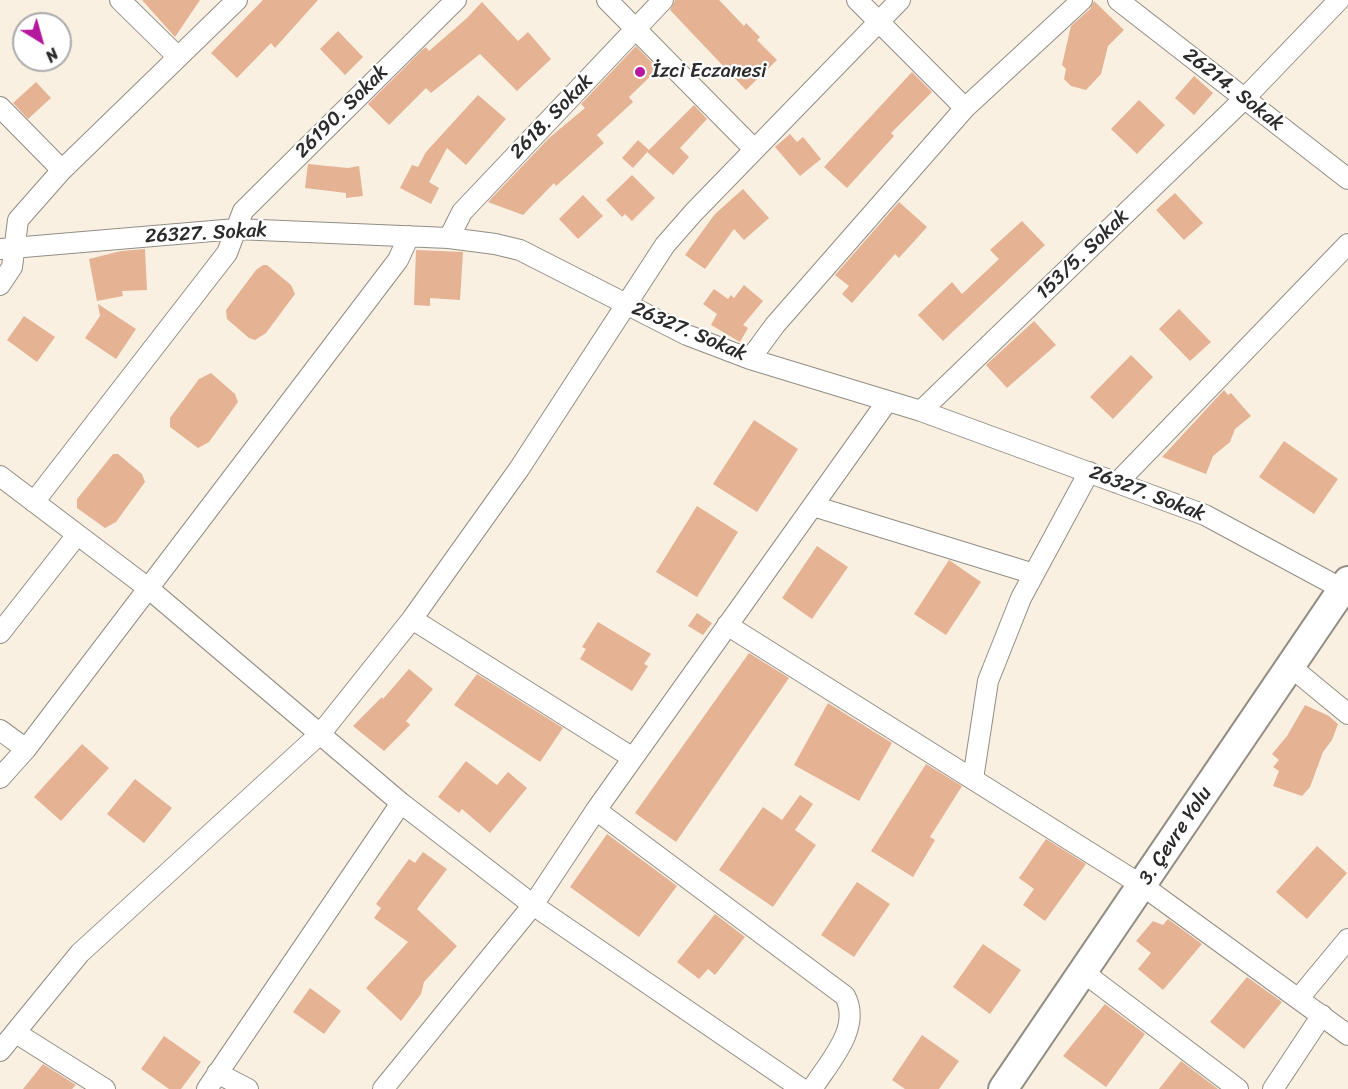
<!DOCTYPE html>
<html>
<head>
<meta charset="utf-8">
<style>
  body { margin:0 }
  #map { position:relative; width:1348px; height:1089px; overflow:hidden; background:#f9f0e2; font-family:Sriracha,sans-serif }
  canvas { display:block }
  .north { position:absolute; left:12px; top:12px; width:60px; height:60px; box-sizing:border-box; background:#fff; border:2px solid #aaa; border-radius:50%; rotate:143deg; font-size:16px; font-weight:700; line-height:24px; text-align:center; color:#2b2b2b }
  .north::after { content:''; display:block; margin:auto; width:21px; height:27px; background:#b5179e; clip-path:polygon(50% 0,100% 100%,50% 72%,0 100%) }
</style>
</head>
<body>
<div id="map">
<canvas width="1348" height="1089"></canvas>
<div class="north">N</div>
</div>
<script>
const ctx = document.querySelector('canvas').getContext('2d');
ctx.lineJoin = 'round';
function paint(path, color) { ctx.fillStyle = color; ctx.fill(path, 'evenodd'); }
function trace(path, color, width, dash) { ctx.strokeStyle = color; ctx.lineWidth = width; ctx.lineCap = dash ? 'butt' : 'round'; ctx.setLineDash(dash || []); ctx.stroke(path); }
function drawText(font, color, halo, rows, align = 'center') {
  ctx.font = font + ' Sriracha,sans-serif'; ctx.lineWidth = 4.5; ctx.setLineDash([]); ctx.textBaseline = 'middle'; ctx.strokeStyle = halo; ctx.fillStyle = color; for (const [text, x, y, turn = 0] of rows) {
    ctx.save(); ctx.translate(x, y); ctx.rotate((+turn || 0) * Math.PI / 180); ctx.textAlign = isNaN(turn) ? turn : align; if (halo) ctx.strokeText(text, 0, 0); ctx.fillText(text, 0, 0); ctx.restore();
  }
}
const building = new Path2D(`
  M142 0H200L175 37Z
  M263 0H318L275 48 271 43 237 78 211 53Z
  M675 0H719L744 26 746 23 760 37 757 40 777 60 746 90 670 10Z
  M1094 1 1124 30 1108 46 1101 74 1086 90 1071 86 1064 79 1066 69 1062 65 1071 26 1090 9Z
  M482 2 518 41 528 32 551 59 517 91 480 54 431 93 426 88 389 125 368 104 421 51 426 47 429 51 467 18Z
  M338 31 363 57 345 75 320 49Z
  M636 46 658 69 629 97 633 102 597 135 604 143 556 186 554 183 523 215 488 202 549 138 585 108 581 104Z
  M912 72 932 92 891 133 894 136 847 188 824 167Z
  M1194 76 1213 93 1194 115 1175 98Z
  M36 82 51 98 28 119 13 103Z
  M478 95 506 119 466 165 447 148 429 182 439 188 431 204 400 188 412 165 418 167 426 152Z
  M1139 100 1165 125 1137 154 1111 129Z
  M694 105 707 119 680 148 689 157 673 175 647 152Z
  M790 134 797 142 803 137 821 159 800 176 775 147Z
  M638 140 649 150 633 168 622 158Z
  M308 164 348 168 359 166 363 196 346 198V193L305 188Z
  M632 175 655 198 632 221 625 214 622 217 606 200Z
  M743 189 769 218 744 240 734 229 705 269 685 255 715 214Z
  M1175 193 1203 223 1184 240 1156 210Z
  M583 195 603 216 578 239 559 219Z
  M899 202 927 227 899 258 895 254 852 303 842 294 849 286 835 275Z
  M1022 221 1045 245 943 341 918 315 952 282 962 294 999 259 990 250Z
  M145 249 147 290 122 291 123 296 97 301 89 259 121 251Z
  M416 250 463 252 460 300 430 298V306L414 305Z
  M263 265H267L291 285 295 294 266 333 255 340 249 338 227 319 226 310 256 270Z
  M744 285 763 301 743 325 748 328 740 342 711 325 717 314 703 304 714 289 728 299 731 295 734 298Z
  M98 304 136 329 116 359 85 338 100 316Z
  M1179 309 1211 342 1190 361 1159 329Z
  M24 316 55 337 37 362 7 340Z
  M1034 321 1056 345 1007 388 986 365Z
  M1131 355 1153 377 1113 419 1090 397Z
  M211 373 235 394 238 402 209 442 198 448 170 427V418L199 379Z
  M1224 390 1228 395 1231 393 1251 416 1235 429 1230 442 1213 456 1206 474 1162 457Z
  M754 420 798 449 757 512 713 484Z
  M1284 441 1338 479 1314 514 1259 477Z
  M113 454H118L142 474 145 482 116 522 105 528 77 508V499Z
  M697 506 738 532 697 597 656 572Z
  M817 546 848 567 812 619 782 598Z
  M949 560 981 582 946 635 914 614Z
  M697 613 712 623 703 635 688 626Z
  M598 622 651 654 644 664 648 666 632 691 580 659 586 649 582 647Z
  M749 653 789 678 676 842 635 813Z
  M409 669 433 689 406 721 410 725 384 751 353 726 382 697 383 699Z
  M477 674 563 728 540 762 454 705Z
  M828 703 892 743 859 801 794 765Z
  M1305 705 1329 716 1338 724 1332 740 1323 752 1310 787 1302 796 1273 786 1279 771 1273 767 1279 760 1272 754 1287 736Z
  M82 744 109 768 61 821 34 797Z
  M466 761 497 785 508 772 527 788 490 833 462 809 459 813 438 797Z
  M926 764 962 786 930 837 935 840 913 877 871 851Z
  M135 779 172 808 144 843 107 814Z
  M800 795 813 804 795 830 816 845 773 907 719 870 763 807 782 820Z
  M607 834 677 886 639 937 570 887Z
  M1046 839 1086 864 1045 921 1023 905 1034 889 1019 878Z
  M1317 846 1347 873 1307 919 1276 892Z
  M423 852 447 869 417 909 457 946 424 982 421 994 401 1021 366 988 408 942 374 918 381 908 376 904 409 859 415 863Z
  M857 882 890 904 854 957 821 935Z
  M715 914 745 937 715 975 708 969 699 979 677 962Z
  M1168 919 1202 944 1163 990 1138 969 1151 953 1136 941 1153 921 1163 925Z
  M983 944 1021 970 990 1014 953 987Z
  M1247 977 1282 1002 1244 1049 1210 1022Z
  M310 988 341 1011 324 1034 293 1012Z
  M1105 1004 1145 1034 1106 1087 1063 1056Z
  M922 1035 959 1061 939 1089H905L892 1080Z
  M164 1036 201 1062 181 1089H169L141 1069Z
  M1181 1061 1218 1089H1159Z
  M43 1064 76 1085 72 1089H23Z`);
const minor = new Path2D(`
  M120 0 178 57
  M607 0 754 149
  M857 0 965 108
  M1118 0 1348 179
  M0 107 62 170
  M449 238 462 212 663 0
  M0 249 236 229 449 238 495 244 520 250 687 335 750 359 921 411 1205 515 1348 592
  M0 285 12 267 18 220 62 170 237 0
  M750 359 775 325 965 108 1082 0
  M921 411 1244 99 1339 0
  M0 476 148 588 401 803 533 905 802 1089
  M1117 483 1348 244
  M34 502 227 253 243 211 456 0
  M813 506 1034 574
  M412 619 633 758
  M727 625 1143 886 1348 1035
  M0 633 77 535
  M1291 667 1348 714
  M0 730 26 749
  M0 778 26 749 398 260 409 236
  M973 779 988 681 1021 598 1089 472
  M596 810 845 996C862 1028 829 1062 812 1089
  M1083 972 1238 1089
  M1299 998 1348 939
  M16 1033 105 1089
  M0 1051 80 953 321 733 412 619 519 469 665 245 694 212 900 0
  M217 1073 248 1089
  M207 1089 401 803
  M383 1089 533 905 596 810 886 403
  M1273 1089 1322 1015`);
const secondary = new Path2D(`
  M1003 1089 1348 581`);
const markers = [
  [640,72,6,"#b5179e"]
];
const poiNames = [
  ["İzci Eczanesi",652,72]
];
const streetNames = [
  ["26214. Sokak",1233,90,38],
  ["26190. Sokak",342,112,-45],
  ["2618. Sokak",552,117,-46],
  ["26327. Sokak",206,234,-3],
  ["153/5. Sokak",1083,255,-44],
  ["26327. Sokak",689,332,23],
  ["26327. Sokak",1147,494,21],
  ["3. Çevre Yolu",1176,836,-56]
];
paint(building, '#e5b294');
trace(minor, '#928e86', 22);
trace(secondary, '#928e86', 32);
trace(minor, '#fff', 20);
trace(secondary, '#fff', 28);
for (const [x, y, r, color] of markers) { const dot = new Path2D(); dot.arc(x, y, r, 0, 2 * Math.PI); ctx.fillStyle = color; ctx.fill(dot); trace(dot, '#fff', 2); }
drawText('20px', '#2b2b2b', '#fff', poiNames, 'left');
drawText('20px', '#2b2b2b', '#fff', streetNames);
</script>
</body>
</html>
